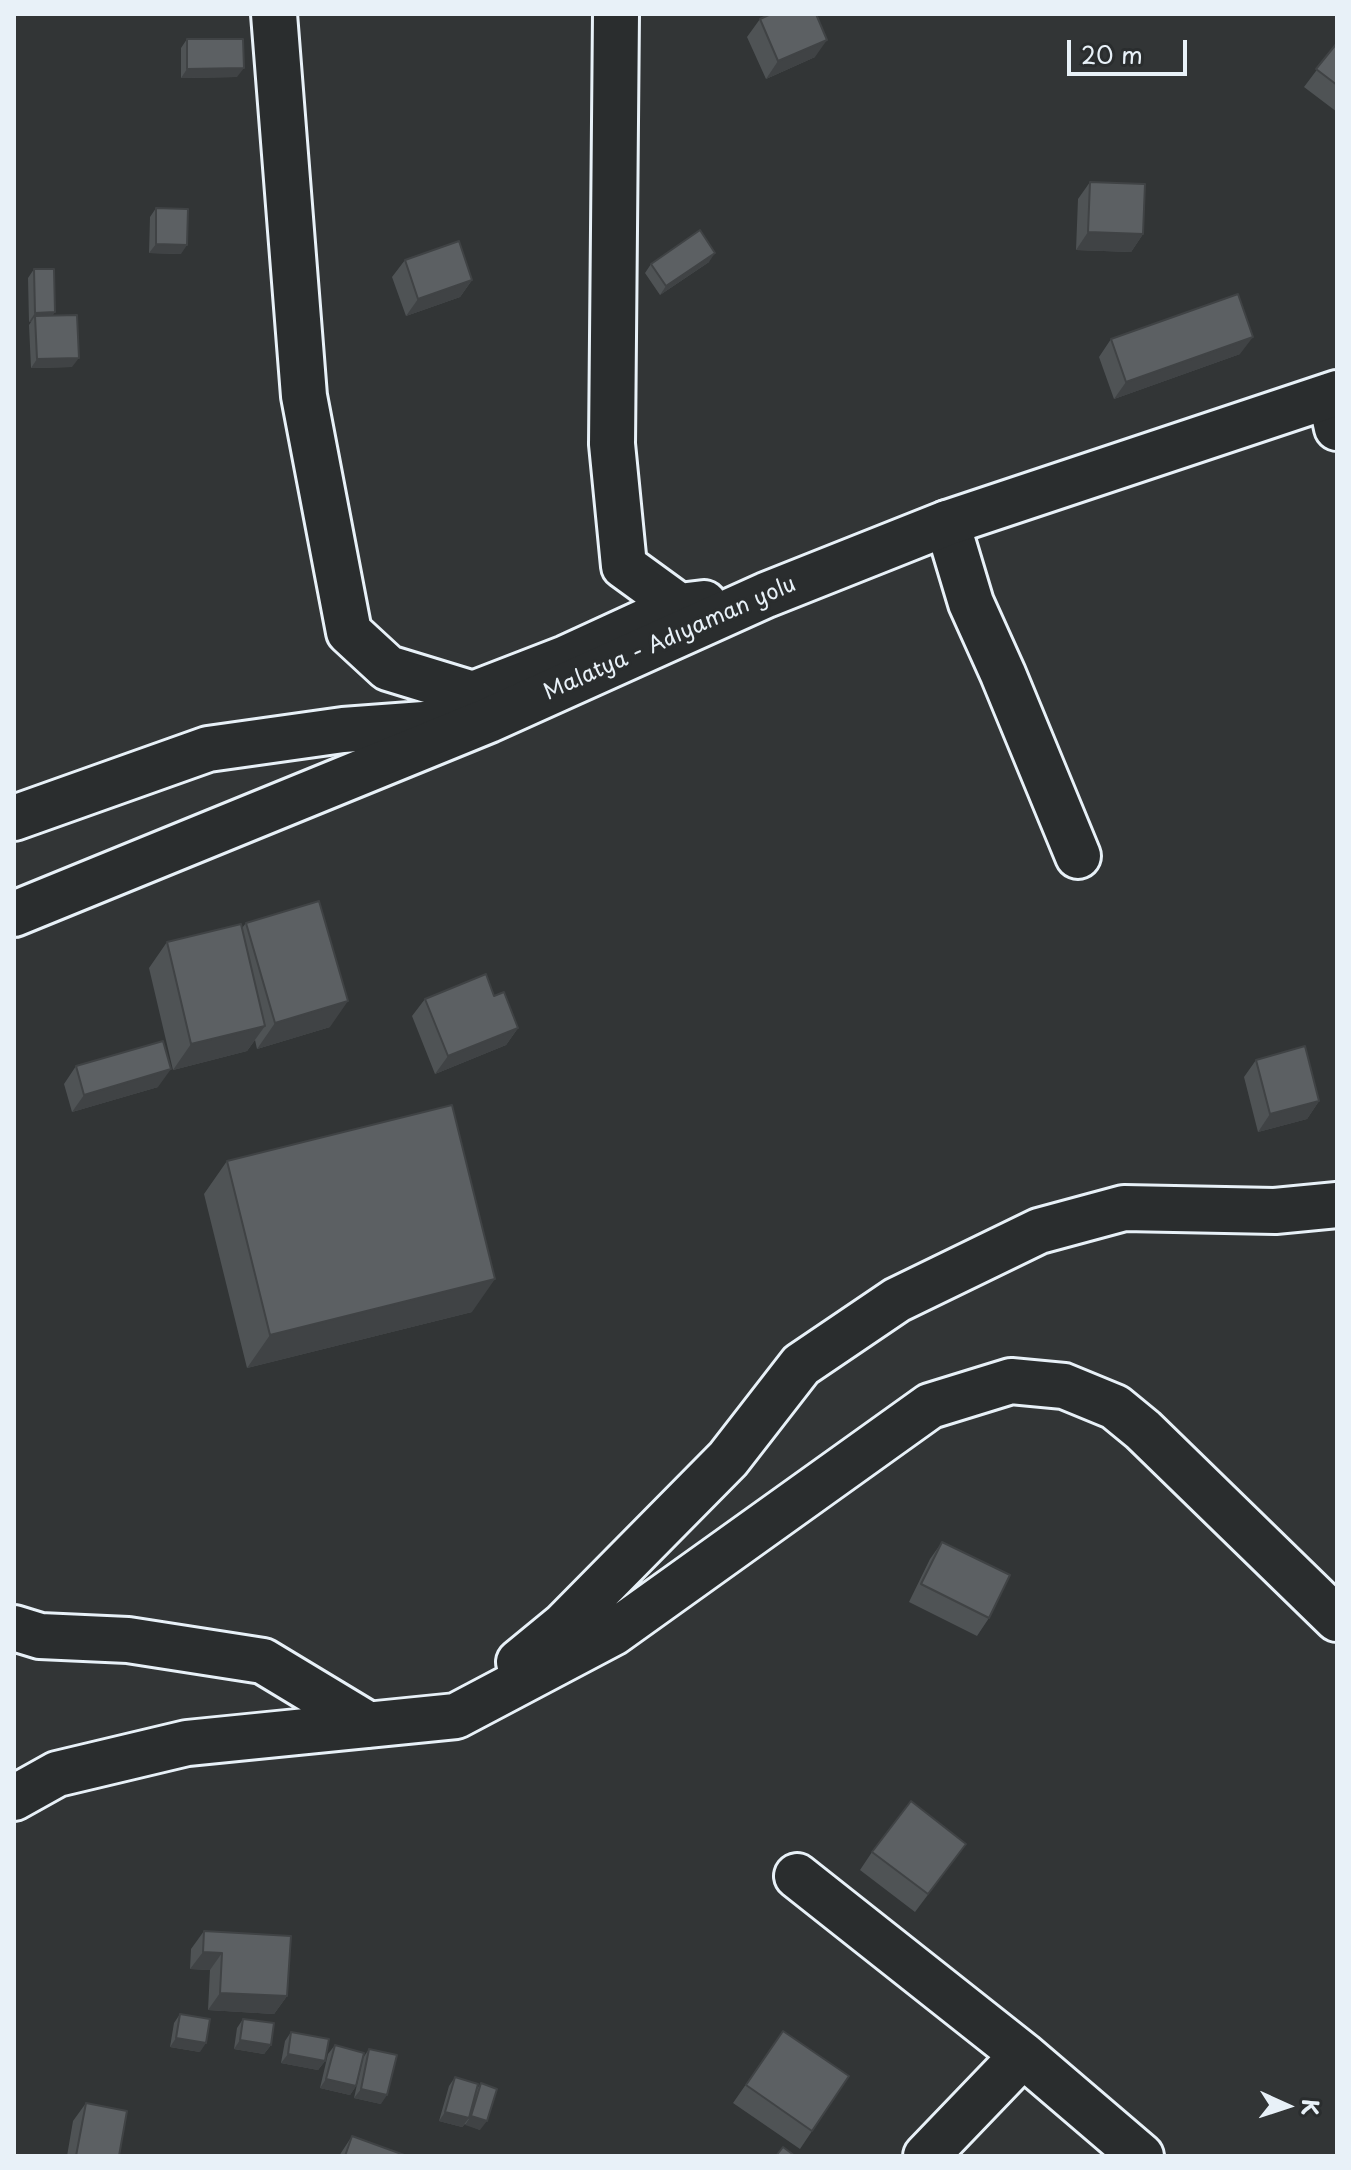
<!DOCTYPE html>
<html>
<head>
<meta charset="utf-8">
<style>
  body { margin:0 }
  #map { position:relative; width:1351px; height:2170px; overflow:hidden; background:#323536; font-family:"Playpen Sans",sans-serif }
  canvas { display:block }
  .frame { position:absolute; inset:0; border:16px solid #e8f1f8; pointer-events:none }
  .north { position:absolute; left:1247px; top:2066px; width:80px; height:80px; -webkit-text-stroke:6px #2a2d2e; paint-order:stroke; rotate:93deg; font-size:22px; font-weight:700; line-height:32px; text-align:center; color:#e8f1f8 }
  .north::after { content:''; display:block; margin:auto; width:28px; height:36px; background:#e8f1f8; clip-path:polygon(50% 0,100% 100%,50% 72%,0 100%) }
  .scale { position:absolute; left:1067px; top:40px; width:120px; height:36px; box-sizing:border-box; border:4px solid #e8f1f8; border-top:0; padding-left:10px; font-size:24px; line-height:28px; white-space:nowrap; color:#e8f1f8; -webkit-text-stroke:6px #2a2d2e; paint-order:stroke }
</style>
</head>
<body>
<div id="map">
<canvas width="1351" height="2170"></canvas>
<div class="frame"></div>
<div class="north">K</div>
<div class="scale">20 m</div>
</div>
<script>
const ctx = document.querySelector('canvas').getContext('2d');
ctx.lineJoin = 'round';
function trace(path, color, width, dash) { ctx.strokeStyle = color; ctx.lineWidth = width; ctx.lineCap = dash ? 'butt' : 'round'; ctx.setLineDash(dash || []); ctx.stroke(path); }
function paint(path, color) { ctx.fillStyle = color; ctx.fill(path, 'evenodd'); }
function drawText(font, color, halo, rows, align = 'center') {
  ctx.font = font + ' "Playpen Sans",sans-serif'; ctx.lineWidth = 6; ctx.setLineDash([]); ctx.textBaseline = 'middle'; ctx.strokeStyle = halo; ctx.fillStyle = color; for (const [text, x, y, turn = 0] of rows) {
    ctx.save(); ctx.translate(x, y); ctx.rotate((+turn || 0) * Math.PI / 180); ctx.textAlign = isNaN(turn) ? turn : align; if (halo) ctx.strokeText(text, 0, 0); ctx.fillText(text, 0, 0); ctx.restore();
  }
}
const minor = new Path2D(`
  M274 14 304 396 349 632 388 668 473 694 566 658 679 606
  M616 14 612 444 624 566 679 606 704 603
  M1330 396 1337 428
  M947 523 971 603 1003 674 1078 856
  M14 818 208 749 343 730 478 720
  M14 1628 40 1636 128 1640 263 1661 369 1725
  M519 1662 564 1625 728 1459 801 1365 897 1300 1039 1231 1124 1208 1275 1211 1337 1205
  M14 1798 57 1774 187 1743 456 1716 613 1633 930 1406 1011 1381 1064 1386 1115 1407 1143 1430 1337 1619
  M797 1876 1023 2055 1141 2156
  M926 2156 1023 2055`);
const major = new Path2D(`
  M14 914 489 720 766 595 947 523 1337 393`);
const wall = new Path2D(`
  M760 19 815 57 766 79 747 37Z
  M187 39 237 77 181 78V48Z
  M1337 43V112L1304 87Z
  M1090 182 1143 234 1131 252 1076 250 1078 199Z
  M156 208 181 254 149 253 150 217Z
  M405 260 472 280 460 297 406 316 392 277Z
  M709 262 660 295 645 273 651 264Z
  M34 269 53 316 72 367 31 368 29 325 31 322H29L28 278Z
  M1111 339 1240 354 1114 399 1099 357Z
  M246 923 330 1027 257 1049 255 1040 247 1051 173 1070 149 968 167 942 242 928Z
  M494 996 518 1028 506 1045 435 1074 412 1016 425 999Z
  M1256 1060 1319 1101 1307 1119 1258 1132 1244 1077Z
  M76 1066 158 1087 72 1112 64 1084Z
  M227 1161 472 1312 247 1368 204 1194Z
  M942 1542 989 1618 977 1636 909 1602 930 1559Z
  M966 1844 915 1912 860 1870 872 1852Z
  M204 1931 287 1996 274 2014 208 2010 210 1970 190 1969 191 1949Z
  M180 2014 200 2052 170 2047 174 2023Z
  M243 2019 271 2045 264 2054 234 2049 237 2028Z
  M783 2031 849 2076 800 2149 733 2103Z
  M291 2032 325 2061 318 2070 281 2063 285 2041Z
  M335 2045 356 2086 350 2095 320 2088 328 2054Z
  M369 2049 381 2104 354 2098 363 2058Z
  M455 2077 477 2089 481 2083 480 2130 465 2124 462 2127 439 2121 449 2086Z
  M86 2103 119 2156H67L73 2121Z
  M352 2136 407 2156H339Z`);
const shadedWall = new Path2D(`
  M827 40 815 57 766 79 778 61Z
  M244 68 237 77 181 78 187 69Z
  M1088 232 1143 234 1131 252 1076 250Z
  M156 244 187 245 181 254 149 253Z
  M715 253 709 262 660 295 666 286Z
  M472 280 460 297 406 316 418 299Z
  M55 312 49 322 35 316 31 322H29L35 313Z
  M1253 337 1240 354 1114 399 1126 382Z
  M79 358 72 367 31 368 37 359Z
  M348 1001 330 1027 257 1049 275 1023Z
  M265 1026 247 1051 173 1070 191 1044Z
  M518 1028 506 1045 435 1074 448 1056Z
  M171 1069 158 1087 72 1112 84 1095Z
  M1319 1101 1307 1119 1258 1132 1270 1114Z
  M495 1279 472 1312 247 1368 270 1335Z
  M203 1952 222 1953 210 1970 190 1969Z
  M220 1993 287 1996 274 2014 208 2010Z
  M176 2038 206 2043 200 2052 170 2047Z
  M240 2040 271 2045 264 2054 234 2049Z
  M288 2054 325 2061 318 2070 281 2063Z
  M326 2079 356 2086 350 2095 320 2088Z
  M361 2089 387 2095 381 2104 354 2098Z
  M445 2112 469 2118 462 2127 439 2121Z
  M471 2116 487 2121 480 2130 465 2125Z`);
const building = new Path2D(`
  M771 14H816L827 40 778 61 760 19Z
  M187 39H243L244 68 187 69Z
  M1337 43V85L1316 69Z
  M1090 182 1145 184 1143 234 1088 232Z
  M156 208 188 209 187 245 156 244Z
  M700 230 715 253 666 286 651 264Z
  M459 241 472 280 418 299 405 260Z
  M34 269H54L55 312 35 313Z
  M1238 294 1253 337 1126 382 1111 339Z
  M77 315 79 358 37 359 35 316Z
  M319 901 348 1001 275 1023 246 923Z
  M241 924 265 1026 191 1044 167 942Z
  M486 974 494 996 504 992 518 1028 448 1056 425 999Z
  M163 1041 171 1069 84 1095 76 1066Z
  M1305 1046 1319 1101 1270 1114 1256 1060Z
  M452 1105 495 1279 270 1335 227 1161Z
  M942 1542 1010 1575 989 1618 921 1584Z
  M911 1801 966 1844 928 1894 872 1852Z
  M204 1931 291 1936 287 1996 220 1993 222 1953 203 1952Z
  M180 2014 210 2019 206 2043 176 2038Z
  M243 2019 274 2023 271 2045 240 2040Z
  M783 2031 849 2076 812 2131 746 2085Z
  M291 2032 329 2039 325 2061 288 2054Z
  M335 2045 364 2053 356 2086 326 2079Z
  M369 2049 397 2055 387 2095 361 2089Z
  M455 2077 478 2084 469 2118 445 2112Z
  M481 2083 497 2089 487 2121 471 2116Z
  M86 2103 127 2111 119 2156H76Z
  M352 2136 407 2156H345Z
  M783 2147 795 2156H776Z`);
const streetNames = [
  ["Malatya - Adıyaman yolu",670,639,-24]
];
trace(minor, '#e8f1f8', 50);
trace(major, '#e8f1f8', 50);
trace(minor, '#2a2d2e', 44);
trace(major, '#2a2d2e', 44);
paint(wall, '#4f5355');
paint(shadedWall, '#404345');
paint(building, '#5c6063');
trace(building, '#404345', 2);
drawText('22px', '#e8f1f8', '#2a2d2e', streetNames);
</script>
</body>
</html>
